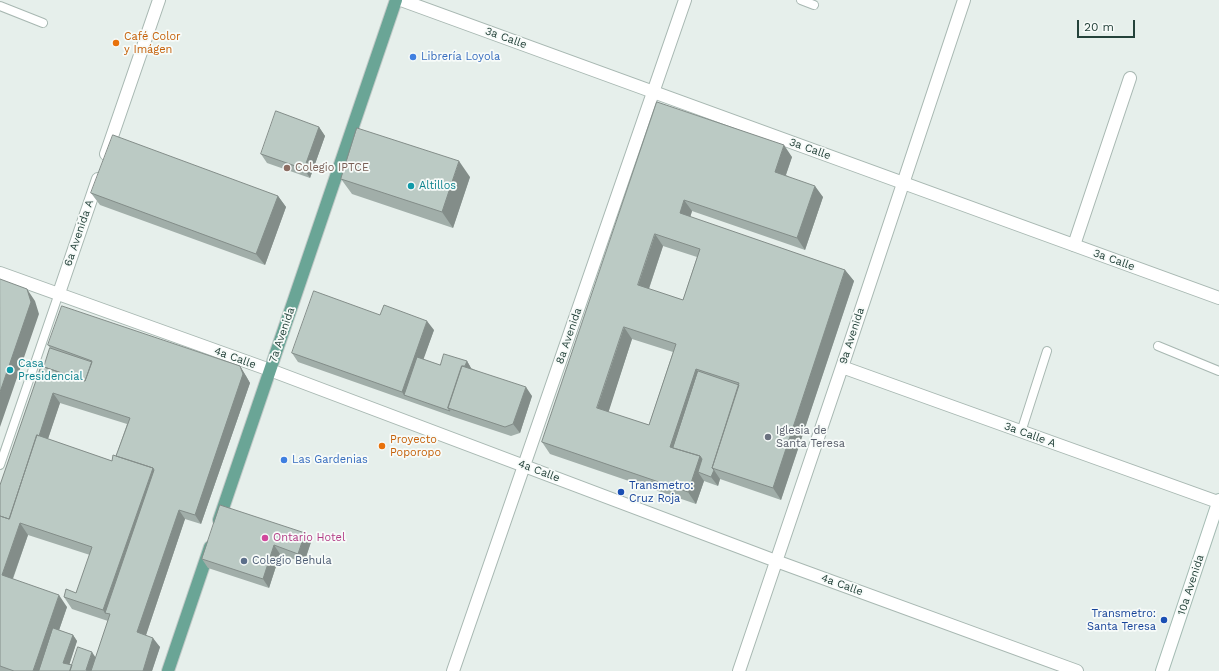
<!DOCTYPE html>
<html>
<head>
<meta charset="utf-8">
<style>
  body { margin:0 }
  #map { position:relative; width:1219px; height:671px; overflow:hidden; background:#e6efeb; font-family:"Work Sans",sans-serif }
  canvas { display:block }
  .scale { position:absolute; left:1077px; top:20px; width:58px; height:18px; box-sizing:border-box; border:2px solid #24423a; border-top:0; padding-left:5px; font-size:12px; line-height:14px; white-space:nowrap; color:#24423a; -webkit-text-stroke:3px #f7fbf9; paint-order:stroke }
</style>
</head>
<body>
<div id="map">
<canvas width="1219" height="671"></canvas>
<div class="scale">20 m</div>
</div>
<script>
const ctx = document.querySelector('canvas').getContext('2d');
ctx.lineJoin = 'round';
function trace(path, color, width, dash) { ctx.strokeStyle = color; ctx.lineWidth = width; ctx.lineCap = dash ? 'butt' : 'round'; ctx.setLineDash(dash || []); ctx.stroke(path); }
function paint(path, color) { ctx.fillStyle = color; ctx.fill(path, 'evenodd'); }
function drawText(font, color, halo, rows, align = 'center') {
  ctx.font = font + ' "Work Sans",sans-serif'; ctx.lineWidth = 3.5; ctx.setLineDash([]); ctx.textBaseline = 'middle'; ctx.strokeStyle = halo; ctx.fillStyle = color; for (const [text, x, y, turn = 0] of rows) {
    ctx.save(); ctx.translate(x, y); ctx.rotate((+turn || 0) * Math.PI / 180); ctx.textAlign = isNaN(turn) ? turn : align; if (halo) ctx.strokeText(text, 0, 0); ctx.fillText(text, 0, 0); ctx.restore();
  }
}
const service = new Path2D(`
  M801 0 814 5
  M0 6 43 23
  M1158 346 1219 371
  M1021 432 1047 351
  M0 465 59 293`);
const minor = new Path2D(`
  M106 154 159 0
  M1074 245 1130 78
  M0 273 270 370 776 561 1077 671
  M59 293 98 179
  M842 367 1218 502
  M453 671 685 0
  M739 671 842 367 964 0`);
const tertiary = new Path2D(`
  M401 0 1219 298`);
const secondary = new Path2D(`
  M1162 671 1219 500`);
const primary = new Path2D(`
  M219 520 396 0
  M168 671 210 547`);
const wall = new Path2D(`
  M657 102 792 157 786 175 823 197 805 250 692 211 690 217 845 270 854 281 781 500 720 479 718 486 704 481 696 504 550 454 542 442ZM663 246 697 257 683 300 649 289ZM632 339 673 352 649 425 608 412Z
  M319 127 325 136 310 178 267 163 261 154Z
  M470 177 453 228 352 194 341 179Z
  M91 193 278 196 286 207 265 265 100 205Z
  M380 315 434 330 423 359 440 365 467 361 471 368 532 396 520 433 511 436 454 417 298 362 292 353Z
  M48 345 240 366 246 376 250 383 201 524 185 519 146 635 160 647 152 671H0V485L44 367 50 348ZM60 403 127 424 116 456 112 461 48 439ZM28 535 90 555 76 593 64 597 72 609 108 621 96 657 72 665 69 664 77 641 73 635 59 630 67 607 13 579Z
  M305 533 311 542 304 563 280 554 269 588 208 568 202 559Z`);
const shadedWall = new Path2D(`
  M319 127 325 136 310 178 304 169Z
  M784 145 792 157 783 183 775 172Z
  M459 161 470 177 453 228 442 212Z
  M815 186 823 197 805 250 797 238Z
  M278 196 286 207 265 265 256 254Z
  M684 200 692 211 688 225 680 213Z
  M655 234 663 246 646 297 638 285Z
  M845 270 854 281 781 500 773 488Z
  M27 289 35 301 39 314 0 427V392Z
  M427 321 434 330 410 397 404 395 402 392Z
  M624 327 632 339 606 420 597 408Z
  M467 361 471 368 456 411 450 409Z
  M240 366 246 376 250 383 201 524 195 515Z
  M696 369 704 380 681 452 670 447Z
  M526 387 532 396 520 433 513 424Z
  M53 393 60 403 17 531 11 522Z
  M700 456 708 468 698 472 704 481 696 504 688 492Z
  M153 468 161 480 110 614 105 613 103 610Z
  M714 470 720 479 718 486 711 477Z
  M179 510 185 519 144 641 137 632Z
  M20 523 28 535 10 586 2 575Z
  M305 533 311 542 304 563 298 554Z
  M274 545 280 554 269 588 263 579Z
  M59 595 67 607 45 671H33Z
  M73 635 77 641 68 669 63 663Z
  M153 638 160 647 152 671H143Z
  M92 652 98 661 95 671H86V670Z`);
const building = new Path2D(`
  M657 102 784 145 775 172 815 186 797 238 684 200 680 213 845 270 773 488 712 468 739 383 696 369 670 447 700 456 688 492 542 442ZM655 234 700 249 683 300 638 285ZM624 327 676 344 649 425 597 408Z
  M276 111 319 127 304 169 261 154Z
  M357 128 459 161 442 212 341 179Z
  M113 135 278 196 256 254 91 193Z
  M0 279 27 289 31 302 0 392Z
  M314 291 380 315 384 305 427 321 402 392 292 353Z
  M62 306 240 366 243 374 195 515 179 510 137 632 153 638 143 671H91L110 614 105 613 154 470 153 468 116 456 130 418 53 393 39 436 37 435 9 519 0 516V485L41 366 85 381 92 361 48 345Z
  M50 348 92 362 85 381 44 367Z
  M444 354 467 361 465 366H462L448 408 450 411 404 395 417 357 440 365Z
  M462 366 526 387 513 424 505 427 448 408Z
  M698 371 739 385 712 468 714 470 711 477 698 472 702 459 700 456 673 448Z
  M37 435 112 461 113 455 153 468 103 610 64 597 66 589 76 593 92 547 20 523 2 575 59 595 33 671H14L0 666V516L9 519Z
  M220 505 305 533 298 554 274 545 263 579 202 559Z
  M53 628 73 635 63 663 72 665 70 671H39Z
  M78 647 92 652 86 670 88 671H70Z`);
const markers = [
  [116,43,4,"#e8710a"],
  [413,57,4,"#3f7fe0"],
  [287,168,4,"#8d6e63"],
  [411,186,4,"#0f9aa8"],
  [10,370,4,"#0f9aa8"],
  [768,437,4,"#6b7280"],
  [382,446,4,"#e8710a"],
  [284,460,4,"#3f7fe0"],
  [621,492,4,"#1a4fb4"],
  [265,538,4,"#d1479c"],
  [244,561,4,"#5c6f8a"],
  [1164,620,4,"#1a4fb4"]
];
const foodNames = [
  ["Café Color",124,37],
  ["y Imágen",124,50],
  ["Proyecto",390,440],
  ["Poporopo",390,453]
];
const streetNames = [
  ["3a Calle",506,38,20],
  ["3a Calle",810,149,20],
  ["6a Avenida A",79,233,-71],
  ["3a Calle",1114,260,20],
  ["7a Avenida",282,335,-71],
  ["8a Avenida",569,336,-71],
  ["9a Avenida",852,336,-72],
  ["4a Calle",235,358,20],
  ["3a Calle A",1030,435,20],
  ["4a Calle",539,471,21],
  ["4a Calle",842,585,20],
  ["10a Avenida",1191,585,-72]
];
const shopNames = [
  ["Librería Loyola",421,57],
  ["Las Gardenias",292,460]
];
const educationNames = [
  ["Colegio IPTCE",295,168]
];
const cultureNames = [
  ["Altillos",419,186],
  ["Casa",18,364],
  ["Presidencial",18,377]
];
const worshipNames = [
  ["Iglesia de",776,431],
  ["Santa Teresa",776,444]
];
const transitNames = [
  ["Transmetro:",629,486],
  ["Cruz Roja",629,499],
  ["Transmetro:",1156,614,"right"],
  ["Santa Teresa",1156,627,"right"]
];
const hotelNames = [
  ["Ontario Hotel",273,538]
];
const serviceNames = [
  ["Colegio Behula",252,561]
];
trace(service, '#a8b8b2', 10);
trace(minor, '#a8b8b2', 14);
trace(tertiary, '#a8b8b2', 14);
trace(secondary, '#a4bbb3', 14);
trace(primary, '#c2cac8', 14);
trace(service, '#fff', 8);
trace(minor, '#fff', 12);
trace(tertiary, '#fff', 12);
trace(secondary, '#fff', 12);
trace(primary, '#6aa596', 12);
paint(wall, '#a1aea9');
paint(shadedWall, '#838d89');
paint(building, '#bbcac4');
trace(building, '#838d89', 1);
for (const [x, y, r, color] of markers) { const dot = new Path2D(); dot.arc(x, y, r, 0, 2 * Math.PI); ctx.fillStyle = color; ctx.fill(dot); trace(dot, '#f7fbf9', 1.5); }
drawText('11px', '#c56008', '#f7fbf9', foodNames, 'left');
drawText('11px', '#24423a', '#f7fbf9', streetNames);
drawText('11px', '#366cbe', '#f7fbf9', shopNames, 'left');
drawText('11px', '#785e54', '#f7fbf9', educationNames, 'left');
drawText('11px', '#0d838f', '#f7fbf9', cultureNames, 'left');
drawText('11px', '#5b616d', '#f7fbf9', worshipNames, 'left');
drawText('11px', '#164399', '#f7fbf9', transitNames, 'left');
drawText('11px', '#b23c85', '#f7fbf9', hotelNames, 'left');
drawText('11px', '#4e5e75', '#f7fbf9', serviceNames, 'left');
</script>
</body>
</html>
